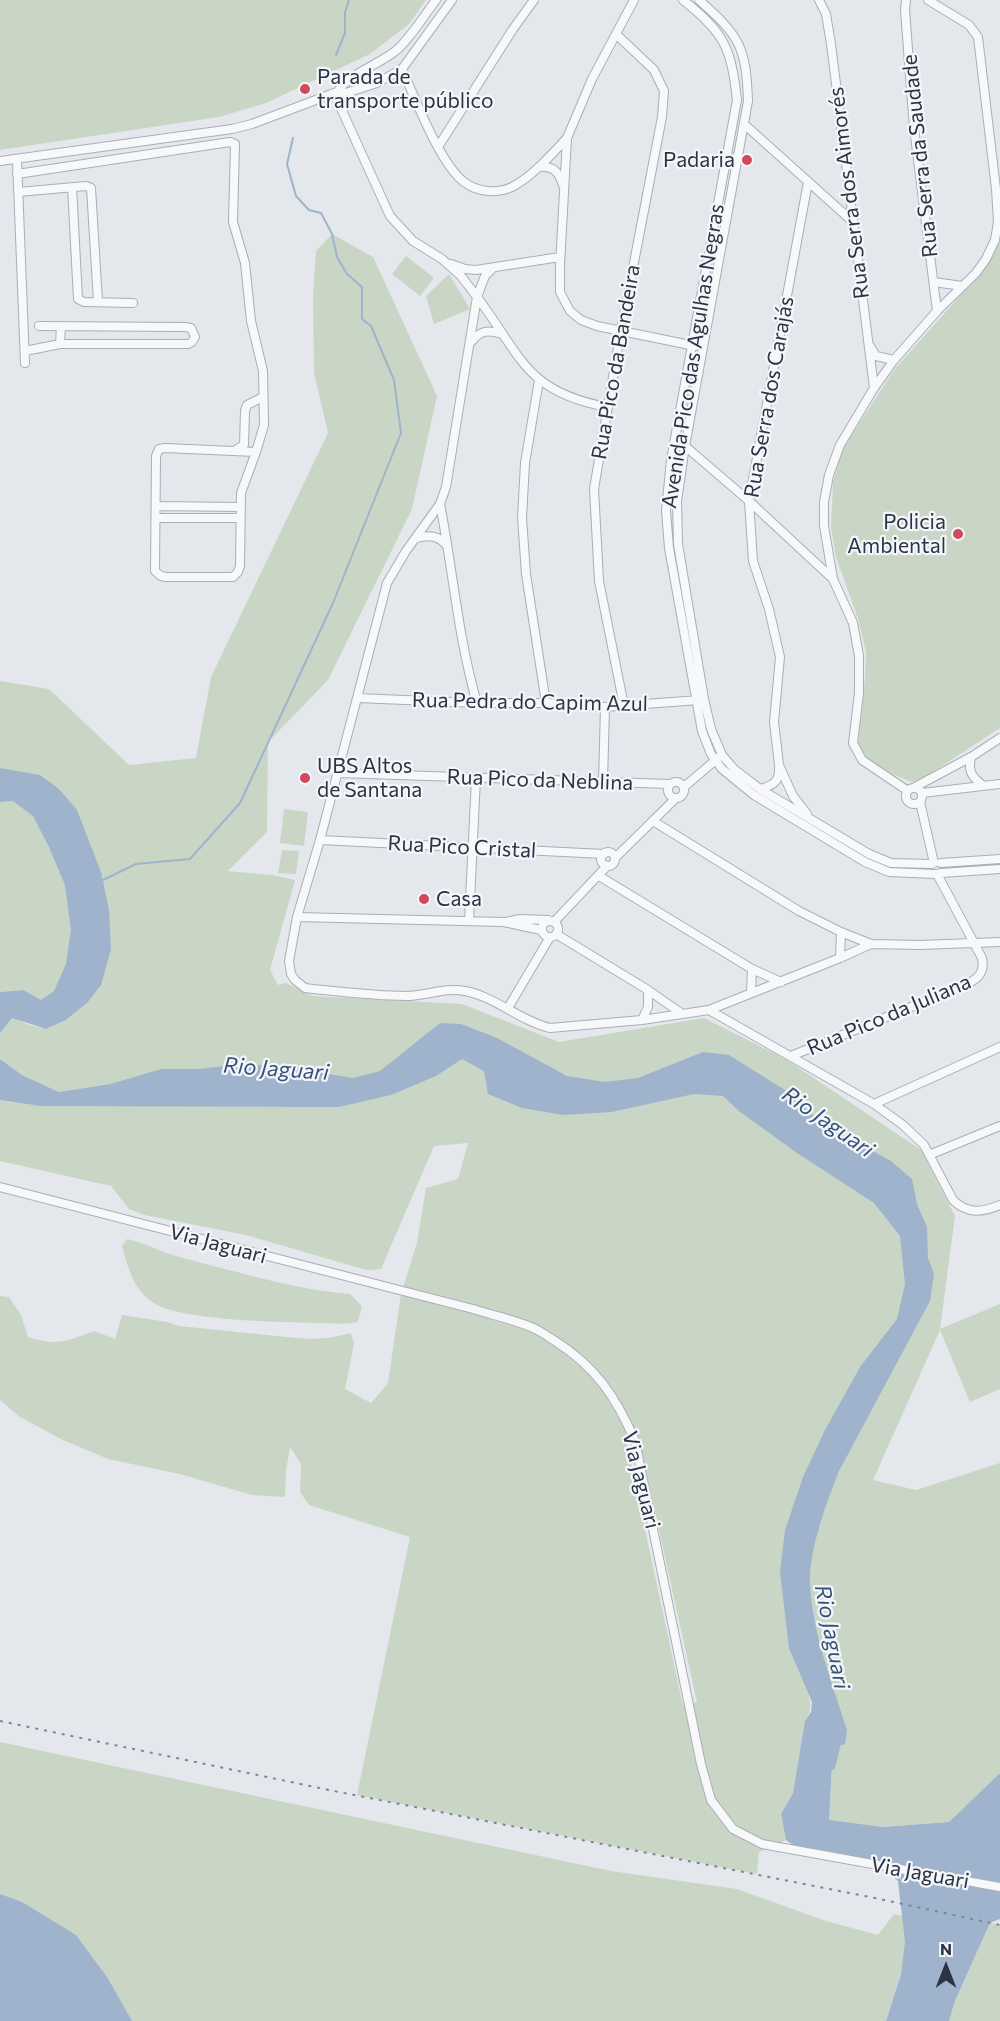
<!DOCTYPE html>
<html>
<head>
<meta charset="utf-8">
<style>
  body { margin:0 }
  #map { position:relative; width:1000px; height:2021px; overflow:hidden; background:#e4e7ec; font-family:Commissioner,sans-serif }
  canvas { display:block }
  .north { position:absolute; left:916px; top:1937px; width:60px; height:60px; -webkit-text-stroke:4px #f4f6f9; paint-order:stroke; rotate:0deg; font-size:16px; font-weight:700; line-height:24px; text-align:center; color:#2b3445 }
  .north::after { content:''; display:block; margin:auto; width:21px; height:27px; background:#2b3445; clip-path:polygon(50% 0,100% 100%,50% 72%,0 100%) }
</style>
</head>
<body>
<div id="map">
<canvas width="1000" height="2021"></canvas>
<div class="north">N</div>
</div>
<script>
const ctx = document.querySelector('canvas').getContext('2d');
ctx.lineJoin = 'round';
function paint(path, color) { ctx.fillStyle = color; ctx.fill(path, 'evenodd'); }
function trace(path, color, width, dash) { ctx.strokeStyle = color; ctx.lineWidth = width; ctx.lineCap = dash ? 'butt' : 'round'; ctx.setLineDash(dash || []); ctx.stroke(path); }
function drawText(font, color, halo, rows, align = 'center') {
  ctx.font = font + ' Commissioner,sans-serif'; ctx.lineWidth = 4.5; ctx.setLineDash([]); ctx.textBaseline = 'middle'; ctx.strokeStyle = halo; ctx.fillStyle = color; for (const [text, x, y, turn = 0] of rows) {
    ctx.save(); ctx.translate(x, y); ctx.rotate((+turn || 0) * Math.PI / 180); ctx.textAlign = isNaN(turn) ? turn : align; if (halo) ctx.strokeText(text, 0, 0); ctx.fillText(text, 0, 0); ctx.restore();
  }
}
const green = new Path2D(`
  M0 0H426L409 24 370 54 266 103 219 117 0 150Z
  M332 234 373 257 437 396 412 509 328 680 268 742 267 832 228 871 272 875 295 880 270 970 278 985 286 983 312 996 462 1004 559 1042 704 1018 787 1060 921 1150 955 1216 940 1329 1000 1304V1389L970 1402 940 1330 873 1480 916 1490 1000 1463V1773L949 1822 883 1827 829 1821 833 1747 808 1692C812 1704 811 1711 805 1722L793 1793 781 1814 786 1840 759 1852 757 1874 357 1795 410 1537 309 1505 300 1492 301 1464 290 1447 286 1471 285 1497 252 1495 180 1474 108 1459 63 1440 20 1417 0 1400V1296L9 1297 21 1315 28 1337C57 1346 65 1342 94 1331L115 1339 122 1315 167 1322 179 1326 306 1339 329 1338 351 1333 354 1344 345 1389 371 1403 388 1383 401 1294 417 1243 426 1188 458 1179 468 1143 434 1146 381 1269 366 1270 246 1235 144 1215 129 1209 111 1186 0 1161V1100L40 1106 163 1105 174 1069H161L110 1084 59 1092 22 1075 0 1059V1033L12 1018H16L26 1024 46 1029 66 1020 87 1003 45 1011 23 990 0 992V681L49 689 129 765 196 758 211 677 328 433 314 373 313 296 316 251ZM638 1435 697 1702 683 1706 626 1441Z
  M1000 242V728L925 777 912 782 892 774 868 759 858 745 865 679 866 652 858 619 836 557 831 527 833 482 842 450 894 370 982 271Z
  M406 256 434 278 420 296 392 274Z
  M449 274 470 309 434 324 426 296Z
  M284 809 308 812 304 846 280 843Z
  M282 850 299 851 296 874 278 873Z
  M127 1239C142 1242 155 1249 170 1254 192 1261 215 1266 237 1272 275 1282 311 1291 350 1294L362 1306 358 1322C346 1325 330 1323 317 1323 282 1322 179 1321 152 1302 133 1288 128 1268 122 1246Z
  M0 1742 611 1871 737 1889 826 1921 878 1935 894 1914 902 1916C914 1946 895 1991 886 2021H0Z
  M990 1923 1000 1925V2021H949L955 2001Z`);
const water = new Path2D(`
  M0 768 40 775 59 789 77 810 101 872 109 910 111 949 101 985 87 1003 66 1020 46 1029 12 1018 0 1033V992L23 990 41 1000 54 991 66 964 71 930 65 885 49 847 33 816 13 801 0 802Z
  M440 1023 461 1024 497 1038 567 1076 605 1082 638 1078 703 1052 729 1055 785 1090 815 1117 852 1140 891 1161 912 1179 917 1204 927 1227 928 1258 934 1274 930 1301 839 1471C827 1501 809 1550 810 1582 812 1633 832 1682 847 1730L845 1744 833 1748 829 1820 883 1827 949 1822 1000 1773V1919L990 1923 955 2001 949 2021H886L901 1974 905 1942 898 1881 883 1868 801 1851 786 1840 781 1814 793 1793 805 1721 811 1712 812 1702 789 1648 780 1572 785 1530 803 1477 825 1430 860 1367 897 1319 905 1284 900 1236 874 1203 797 1153 740 1112 723 1096 694 1094 612 1112 563 1115 522 1108 488 1094 484 1071 462 1059 436 1076 391 1095 339 1107 40 1106 0 1100V1059L22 1075 59 1092 110 1084 161 1069H199L242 1064 288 1067 353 1078 380 1071Z
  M0 1894 22 1902 76 1935 107 1977 132 2021H0Z`);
const stream = new Path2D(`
  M336 55 345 33V12L349 0
  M101 881 136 864 190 859 240 803 333 603 401 433 394 380 371 326 362 319V287L347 274 337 257 332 234 321 213 309 210 296 196 287 164 293 138`);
const river = new Path2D(`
  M816 1674 833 1747 829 1764`);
const minor = new Path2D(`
  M634 0 592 79 567 138 560 265V292L570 311 581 320 597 326 695 346
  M683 0C725 33 731 48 737 100L671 460 666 511 669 548 702 731 711 754 722 769 754 795 865 862 889 872 935 874
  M699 0C740 36 746 47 748 101L685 446 677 501 678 544 704 699 711 729 722 755 735 770 760 789 869 854 891 863 932 864
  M819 0 826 14 831 44 874 388
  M906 0 905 10 914 128 937 311
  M617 35 654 70 664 91 662 117 621 330 594 489 599 581 624 706
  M402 69C415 98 440 164 464 182 477 192 497 194 512 187 533 176 551 155 567 138
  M338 91 346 93 377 83 402 69 452 0
  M338 91C349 73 382 64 399 48 413 34 424 16 436 0
  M334 93 390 216 413 241 442 259 461 276 477 297 446 487 440 504 406 551 387 583 320 840 297 917 289 961 291 974 295 980 305 988 313 989C343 992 375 996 406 996 426 996 445 987 465 991 496 997 520 1021 550 1028L642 1020 709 1010 874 1104 903 1125 924 1145 953 1200C968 1215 983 1212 1000 1205
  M744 124 852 221
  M438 147 513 29 534 0
  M17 159 25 363
  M0 161 232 129 252 124 337 92
  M539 167C553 165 559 172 563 185
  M17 174 230 142 235 144 233 222 245 263 251 321 263 371 264 425 256 452 241 493 240 566 238 572 233 577H166L161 576 155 571 156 456 159 449 165 448 256 452
  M72 187 78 299 84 302 133 303
  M18 192 86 186 91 188 98 302
  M451 264 465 269 476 270 560 257
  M493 268 485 276 477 297C521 355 525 392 607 407
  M934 282 962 286
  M472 341C481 330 488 330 502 334
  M60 344 61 326
  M870 346 876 356 894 360
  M25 351 60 344H188L192 342 195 337 191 328 185 327 39 326
  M539 380 525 463 522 518 526 574 546 703
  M685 446 749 501 833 579
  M234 451 244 445 245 411 247 405 263 397
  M440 504C453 570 458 638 477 703
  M156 506 239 507
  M156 518H239
  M416 538C429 535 439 535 447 546
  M357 698 477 703H546L605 707 699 700
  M971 757C968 770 971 776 981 784
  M338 773 670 784
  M668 790a8 8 0 1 1 16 0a8 8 0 1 1-16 0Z
  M603 782 605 707
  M684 787 718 758
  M915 787 971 757 1000 738
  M906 796a8 8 0 1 1 16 0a8 8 0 1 1-16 0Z
  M760 789C771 786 780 782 779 769
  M908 791 862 760 853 743 859 693V656L853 623 833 579 824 526V502L829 475 840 445 874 388 894 360 937 311 976 273 986 259 995 240 998 222 996 189 978 37 969 25 928 0
  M922 793 1000 784
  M920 802 934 863
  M807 814 793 796 779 765 774 722 780 657 769 609 753 561 749 501 808 182
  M653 821 799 911 841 932 871 944 920 945 1000 942
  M320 840 604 854
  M601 859a7 7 0 1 1 14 0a7 7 0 1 1-14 0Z
  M615 858 675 799
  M941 863 1000 859
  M941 873 1000 869
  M599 876 752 969 781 982
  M297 917 504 922 541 930
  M542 929a8 8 0 1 1 16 0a8 8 0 1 1-16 0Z
  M469 921 476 778
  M506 922 520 919 548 920
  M554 922 607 866
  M556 934 648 990 681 1013
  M840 958 841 932
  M751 993 752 969
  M508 1008 550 937
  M709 1010 840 958 871 944
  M642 1020 648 1007V990
  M791 1056 965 985C978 979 985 973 982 958L937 874
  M874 1104 1000 1047
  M929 1155 1000 1126
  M0 1187 473 1309C492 1315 512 1319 531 1327 539 1330 547 1336 555 1341 596 1367 616 1397 635 1441L701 1764 711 1800 733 1829 762 1844 1000 1887`);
const rail = new Path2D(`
  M0 1721 329 1790 875 1898 1000 1925`);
const markers = [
  [305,89,6,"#d1495b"],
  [747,160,6,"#d1495b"],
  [958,534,6,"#d1495b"],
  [305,778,6,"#d1495b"],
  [424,899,6,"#d1495b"]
];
const poiNames = [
  ["Parada de",317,77],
  ["transporte público",317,101],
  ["Padaria",735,160,"right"],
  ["Policia",946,522,"right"],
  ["Ambiental",946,546,"right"],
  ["UBS Altos",317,766],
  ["de Santana",317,790],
  ["Casa",436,899]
];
const streetNames = [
  ["Rua Serra da Saudade",920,156,-96],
  ["Rua Serra dos Aimorés",849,193,-97],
  ["Avenida Pico das Agulhas Negras",693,356,-81],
  ["Rua Pico da Bandeira",616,362,-80],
  ["Rua Serra dos Carajás",769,397,-80],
  ["Rua Pedra do Capim Azul",530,702,1],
  ["Rua Pico da Neblina",540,780,2],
  ["Rua Pico Cristal",462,847,3],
  ["Rua Pico da Juliana",889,1015,-23],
  ["Via Jaguari",218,1244,15],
  ["Via Jaguari",641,1480,76],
  ["Via Jaguari",920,1873,10]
];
const waterNames = [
  ["Rio Jaguari",276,1069,4],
  ["Rio Jaguari",828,1122,35],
  ["Rio Jaguari",832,1637,79]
];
paint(green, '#c9d6c5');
paint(water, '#9fb4cc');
trace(stream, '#9fb4cc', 2);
trace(river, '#9fb4cc', 14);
trace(minor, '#a9aeb7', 10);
trace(minor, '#f7f8fa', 8);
trace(rail, '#7d8696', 2, [3, 6]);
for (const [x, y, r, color] of markers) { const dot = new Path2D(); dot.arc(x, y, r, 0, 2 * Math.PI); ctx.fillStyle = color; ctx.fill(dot); trace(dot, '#f4f6f9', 2); }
drawText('21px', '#2b3445', '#f4f6f9', poiNames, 'left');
drawText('21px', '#2b3445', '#f4f6f9', streetNames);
drawText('italic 22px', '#34527a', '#f4f6f9', waterNames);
</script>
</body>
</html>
